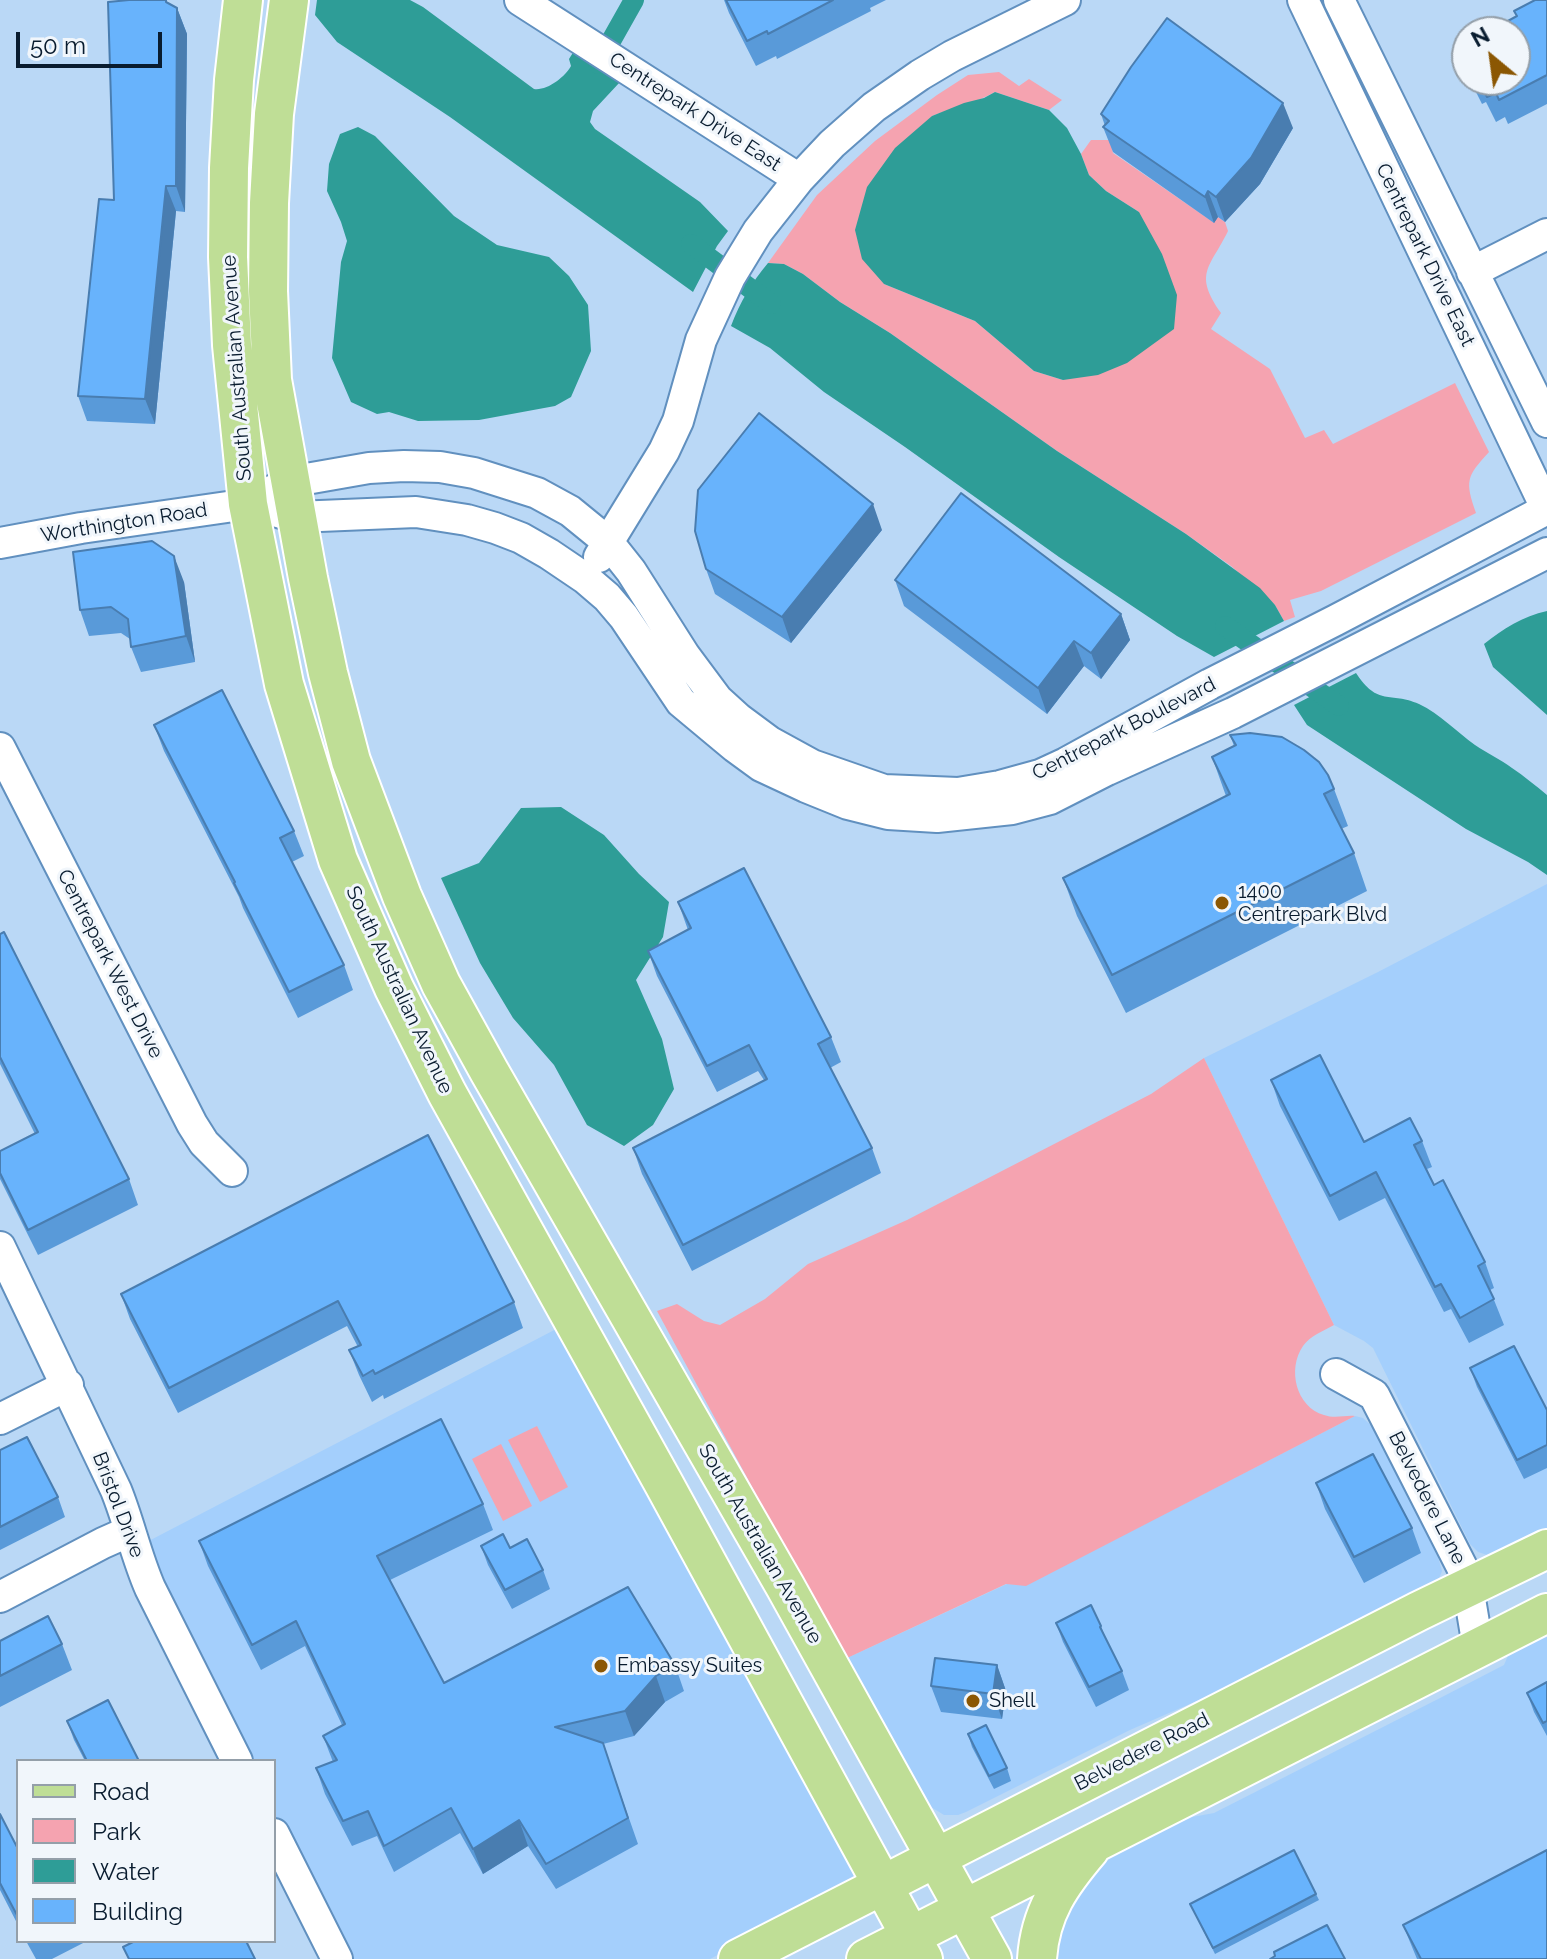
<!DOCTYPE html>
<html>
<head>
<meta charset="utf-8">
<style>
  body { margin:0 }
  #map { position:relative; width:1547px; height:1959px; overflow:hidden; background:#bad8f6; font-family:Raleway,sans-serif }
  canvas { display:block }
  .legend { position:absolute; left:16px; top:1759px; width:260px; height:184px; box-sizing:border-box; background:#f1f6fb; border:2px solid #949fa9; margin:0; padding:10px 14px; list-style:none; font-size:24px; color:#091c2f }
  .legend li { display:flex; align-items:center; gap:16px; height:40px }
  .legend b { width:40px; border:2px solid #949fa9 }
  .north { position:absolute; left:1451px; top:16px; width:80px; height:80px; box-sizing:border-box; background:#f1f6fb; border:2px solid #949fa9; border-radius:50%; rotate:331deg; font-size:22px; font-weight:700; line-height:32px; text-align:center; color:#091c2f }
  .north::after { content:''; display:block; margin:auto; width:28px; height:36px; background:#8b5703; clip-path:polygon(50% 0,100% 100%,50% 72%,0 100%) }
  .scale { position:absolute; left:16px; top:32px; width:146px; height:36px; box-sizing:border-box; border:4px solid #091c2f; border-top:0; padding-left:10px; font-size:24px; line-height:28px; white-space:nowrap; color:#091c2f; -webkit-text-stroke:6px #f1f6fb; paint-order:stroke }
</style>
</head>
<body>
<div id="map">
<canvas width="1547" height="1959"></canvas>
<ul class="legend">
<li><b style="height:10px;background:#bfde96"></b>Road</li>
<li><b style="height:22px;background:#f5a3b0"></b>Park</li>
<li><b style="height:22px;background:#2e9d97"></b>Water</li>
<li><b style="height:22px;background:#68b3fc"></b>Building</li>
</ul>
<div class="north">N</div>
<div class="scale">50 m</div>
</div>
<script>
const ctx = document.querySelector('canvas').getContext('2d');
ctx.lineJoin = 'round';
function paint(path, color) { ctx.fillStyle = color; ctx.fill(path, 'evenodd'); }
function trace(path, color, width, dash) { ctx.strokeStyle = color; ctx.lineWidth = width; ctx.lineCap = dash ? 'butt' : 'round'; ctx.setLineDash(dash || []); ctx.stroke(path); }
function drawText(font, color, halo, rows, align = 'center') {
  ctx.font = font + ' Raleway,sans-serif'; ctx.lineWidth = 6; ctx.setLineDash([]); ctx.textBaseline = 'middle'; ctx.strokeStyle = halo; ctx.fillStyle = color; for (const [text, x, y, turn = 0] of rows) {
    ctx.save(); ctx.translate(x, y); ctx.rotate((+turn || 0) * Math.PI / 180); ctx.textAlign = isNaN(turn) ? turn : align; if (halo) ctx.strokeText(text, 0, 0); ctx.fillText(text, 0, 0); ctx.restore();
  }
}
const built = new Path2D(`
  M1547 884V1528L1490 1556 1478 1552 1470 1544 1373 1348 1364 1341 1334 1325 1204 1058 1378 972Z
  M562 1326 860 1881 710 1959H345L274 1817V1761H246L141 1545Z
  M1355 1416 1363 1418 1373 1427 1438 1557 1442 1571 1438 1581 1254 1676 1130 1730 966 1812 958 1815H944L926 1804 845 1659 1007 1584 1026 1585Z
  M1547 1631V1959H1048L1050 1938 1090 1867 1170 1821 1214 1813 1442 1697 1504 1665 1510 1651Z`);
const green = new Path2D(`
  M999 72 1019 86 1029 79 1062 100 1049 110 995 92C976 103 953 108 932 116L884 284 975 321 1034 371 1063 380 1139 212 1106 191 1089 175 1081 154 1091 140H1110L1113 153 1213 222 1218 217 1225 222 1228 231C1210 268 1193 273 1221 313L1211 329 1270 369 1305 438 1324 430 1333 444 1455 383 1489 452C1466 477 1465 481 1476 513L1321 591 1290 600 1295 617 1284 621 1275 605 1231 566 1186 534 1057 451 890 333 840 302 803 274 784 264 768 263 817 195 875 141 937 95 968 75Z
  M1204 1058 1334 1325C1323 1331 1310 1336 1303 1346 1287 1369 1296 1407 1324 1415 1335 1419 1345 1415 1355 1416L1026 1586 1006 1584 845 1659 657 1311 677 1304 704 1321 720 1325 765 1299 808 1264 907 1220 1151 1094Z
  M537 1426 568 1487 540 1502 508 1440Z
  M501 1444 532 1506 503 1521 472 1459Z`);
const water = new Path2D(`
  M317 0H410L423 7 534 89C547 91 565 77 571 66L569 59 574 51 620 82 593 111 590 122 595 129 700 202 728 231 717 246 693 292 450 117 337 42 315 15Z
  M995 92 1049 110 1067 128 1081 154 1089 175 1106 191 1139 212 1162 254 1177 295 1174 329 1127 363 1098 375 1063 380 1034 371 975 321 884 284 862 259 855 230 867 187 895 148 932 116 964 103 984 98Z
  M358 127 375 136 454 216 497 245 549 257 569 276 588 305 591 351 571 397 555 406 479 420 418 421 389 412 377 414 351 402 332 358 341 262 347 241 341 222 327 191 329 164 340 134Z
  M768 263 784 264 803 274 840 302 890 333 1057 451 1186 534 1260 588 1275 605 1284 621 1214 657 1177 636 1059 557 905 447 824 392 770 348 731 326C740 302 752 282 768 263Z
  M1547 611V715L1493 667 1484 644C1503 629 1523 616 1547 611Z
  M1356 673C1378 707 1390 691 1419 704 1440 714 1457 732 1475 745 1487 753 1500 759 1512 768 1524 776 1536 786 1547 795V875L1528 862 1466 829 1307 725 1294 705Z
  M561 807 604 835 639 874 669 902 663 937 636 980 662 1039 674 1089 653 1125 624 1146 587 1125 554 1065 513 1018 480 963 441 878 479 863 521 808Z`);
const canal = new Path2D(`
  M598 64 634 0
  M691 244 771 304
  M1225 626 1339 706`);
const minor = new Path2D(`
  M520 0 799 179
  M1303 0 1547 510
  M1339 0 1547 422
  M1472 272 1547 234
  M278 512 296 517 416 512 467 520 495 528 521 538 549 554 586 579 607 597 624 617 681 702 735 747 761 766 806 787 848 804 888 814 937 817 1012 809 1050 799 1107 770 1233 713 1547 553
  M0 543 81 528 248 504 289 482 369 468 404 466 440 467 474 473 537 493 570 511 608 542 631 571 685 656 717 699 739 719 770 742 812 765 884 790 958 793 1000 786 1040 775 1066 763 1210 684 1336 620 1547 509
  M599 557 664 451 678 421 701 340 730 277 758 231 799 179 832 144 874 107 920 75 952 56 1065 0
  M0 748 192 1124 204 1143 232 1171
  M0 1247 116 1490C129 1522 136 1556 150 1588L237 1761
  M1336 1374 1374 1395 1393 1432 1466 1575 1478 1647
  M0 1419 68 1385
  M0 1597 103 1543 130 1531
  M274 1834 337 1959`);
const major = new Path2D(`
  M243 0 234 80 229 168 228 257 232 345 248 504 284 684 338 860 394 988 447 1093 664 1484 923 1959
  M289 0 274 114 269 203 268 291 272 380 308 578 328 673 351 761 402 896 441 984 489 1071 785 1586 992 1959
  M738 1959 1419 1611 1547 1549
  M866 1959 1547 1613
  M1037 1959C1040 1912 1061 1883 1090 1849`);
const wall = new Path2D(`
  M724 0H886L870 8 871 11 777 59 776 56 756 66 729 13Z
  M1547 0V104L1508 124 1505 117 1496 122 1486 102 1482 104 1470 80H1515L1516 16 1514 11Z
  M170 4 177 8 187 34 185 212 176 211 155 424 87 421 78 396 114 200Z
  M1101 114 1293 128 1260 184 1225 222 1218 217 1214 223 1113 152 1103 127 1105 126Z
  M882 530 791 643 715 594 706 569Z
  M895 580 1121 614 1130 640 1101 679 1084 666 1047 714 904 606Z
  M184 582 195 662 141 672 131 647 130 639 121 633 89 636 80 610Z
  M154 725 294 831 304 856 292 862 344 965 353 990 298 1018 243 908 239 897 164 751Z
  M1230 735 1334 789 1348 826 1341 829 1354 853 1367 891 1126 1013 1077 916 1063 878 1226 796 1212 757 1234 746Z
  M678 902 831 1037 841 1062 830 1068 872 1148 881 1173 692 1271 642 1174 633 1148 764 1080 758 1071 717 1092 657 976 648 951 688 930Z
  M0 934 129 1179 138 1205 38 1255 0 1179V1151L35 1134 0 1064Z
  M1271 1080 1364 1142 1422 1141 1432 1167 1427 1169 1434 1185 1485 1262 1494 1288 1490 1290 1504 1325 1469 1343 1451 1309 1444 1312 1385 1198 1339 1221 1280 1106Z
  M121 1294 514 1302 523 1328 384 1399 383 1395 372 1402 359 1375 349 1350 358 1347 347 1326 178 1413 130 1319Z
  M1470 1368 1547 1410V1468L1524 1479 1477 1387Z
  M0 1450 58 1497 65 1517 0 1550Z
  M1316 1483 1412 1528 1421 1553 1364 1583 1325 1509Z
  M483 1504 493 1530 390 1580 444 1683 675 1665 684 1691 665 1702 634 1736 603 1744 638 1844 556 1889 528 1846 483 1874 460 1833 394 1872 377 1836 352 1846 325 1794 316 1768 333 1762 323 1736 342 1725 305 1646 261 1670 208 1566 199 1541Z
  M481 1546 510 1548 543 1570 550 1589 512 1609 488 1565Z
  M1056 1623 1101 1626 1106 1640 1122 1671 1129 1690 1096 1707 1063 1642Z
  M0 1641 62 1644 72 1670 0 1707Z
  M997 1665 1006 1691 1002 1719 941 1712 931 1686Z
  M1547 1682V1736L1534 1712 1527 1693Z
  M67 1721 139 1761H85L74 1740Z
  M968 1734 1007 1768 1011 1781 994 1789 972 1747Z
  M0 1814 18 1849V1925L0 1890Z
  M1316 1894 1319 1900 1215 1954 1190 1904Z
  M1403 1925 1547 1959H1417Z
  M26 1941H87L52 1959H36Z`);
const shadedWall = new Path2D(`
  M177 8 187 34 185 212 176 186Z
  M1283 103 1293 128 1260 184 1225 222 1216 197Z
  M166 186 176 211 155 424 145 399Z
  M1208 191 1218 217 1214 223 1205 197Z
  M873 504 882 530 791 643 782 617Z
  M174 556 184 582 195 662 186 636Z
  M1121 614 1130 640 1101 679 1091 653Z
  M1074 641 1084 666 1047 714 1038 688Z
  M997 1665 1006 1691 1002 1719 993 1694Z
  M656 1676 665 1702 634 1736 625 1711Z
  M519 1820 528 1846 483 1874 473 1849Z`);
const building = new Path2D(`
  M129 0H166V2L177 8 176 186H166L145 399 78 396 99 199 114 200 108 2Z
  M726 0H833L768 34 767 31 747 41Z
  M1535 0H1547V75L1499 100 1496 93 1487 97 1478 80H1515V32H1497L1495 28 1517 16 1514 11Z
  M1167 18 1283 103 1251 158 1216 197 1208 191 1205 197 1103 127 1109 121 1101 114 1131 67Z
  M1467 56V68L1462 59Z
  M759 413 873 504 782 617 706 569 695 531 698 490Z
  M961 493 1121 614 1091 653 1074 641 1038 688 895 580Z
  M152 541 174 556 186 636 131 647 128 619 111 607 80 610 73 552Z
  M222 690 294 831 280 838 344 965 289 992 234 883 235 882 154 725Z
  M1250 733 1282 737 1304 750 1319 762 1328 775 1334 789 1324 794 1354 853 1112 975 1063 878 1230 794 1212 757 1236 745 1230 735Z
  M744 868 831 1037 818 1044 872 1148 683 1245 633 1148 767 1079 749 1045 707 1066 648 951 691 928 678 902Z
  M4 932 129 1179 28 1230 0 1173V1151L38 1132 0 1057V934Z
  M1320 1055 1364 1142 1410 1118 1422 1141 1414 1145 1434 1185 1443 1180 1485 1262 1478 1266 1494 1299 1460 1318 1441 1284 1435 1287 1376 1172 1330 1196 1271 1080Z
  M428 1135 514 1302 375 1374 373 1370 363 1376 349 1350 361 1345 338 1301 169 1388 121 1294Z
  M1514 1346 1547 1410V1445L1517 1460 1470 1368Z
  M441 1419 483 1504 377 1556 444 1683 628 1587 675 1665 656 1676 625 1711 555 1727 603 1743 628 1818 546 1864 519 1820 473 1849 451 1808 384 1846 368 1811 343 1821 316 1768 337 1760 323 1736 345 1724 296 1621 252 1645 199 1541Z
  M27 1437 58 1497 0 1527V1450Z
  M1373 1454 1412 1528 1354 1557 1316 1483Z
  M503 1534 510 1548 527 1539 543 1570 505 1590 481 1546Z
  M1091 1605 1101 1626 1100 1627 1122 1671 1089 1687 1056 1623Z
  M48 1616 62 1644 0 1676V1641Z
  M935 1658 997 1665 993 1694 931 1686Z
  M1547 1682V1721L1543 1723 1527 1693Z
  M108 1700 139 1761H87L67 1721Z
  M986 1725 1007 1768 989 1776 968 1734Z
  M0 1814 18 1849V1917L0 1883Z
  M1294 1850 1316 1894 1213 1948 1190 1904Z
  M1547 1850V1959H1421L1403 1925Z
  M1327 1925 1345 1959H1270L1275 1956 1274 1952Z
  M135 1941H246L255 1959H129L123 1947Z`);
const markers = [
  [1222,903,8,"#8b5703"],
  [601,1666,8,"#8b5703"],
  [973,1701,8,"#8b5703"]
];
const streetNames = [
  ["Centrepark Drive East",695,112,33],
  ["Centrepark Drive East",1425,255,64],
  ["South Australian Avenue",237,368,-94],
  ["Worthington Road",124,523,-9],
  ["Centrepark Boulevard",1124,729,-27],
  ["Centrepark West Drive",110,964,63],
  ["South Australian Avenue",399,990,65],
  ["Belvedere Lane",1427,1498,63],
  ["Bristol Drive",118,1505,69],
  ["South Australian Avenue",760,1544,60],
  ["Belvedere Road",1142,1752,-27]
];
const poiNames = [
  ["1400",1238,892],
  ["Centrepark Blvd",1238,915],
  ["Embassy Suites",617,1666],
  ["Shell",989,1701]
];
paint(built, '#a4cffc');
paint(green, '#f5a3b0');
paint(water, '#2e9d97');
trace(canal, '#2e9d97', 20);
trace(minor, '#6190bf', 34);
trace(major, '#fff', 42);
trace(minor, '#fff', 30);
trace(major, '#bfde96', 38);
paint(wall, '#599ad9');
paint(shadedWall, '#497db0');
paint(building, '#68b3fc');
trace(building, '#497db0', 2);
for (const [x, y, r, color] of markers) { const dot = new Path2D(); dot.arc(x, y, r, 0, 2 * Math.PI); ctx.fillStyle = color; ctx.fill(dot); trace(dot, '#f1f6fb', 3); }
drawText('20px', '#091c2f', '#f1f6fb', streetNames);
drawText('20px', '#091c2f', '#f1f6fb', poiNames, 'left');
</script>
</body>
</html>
